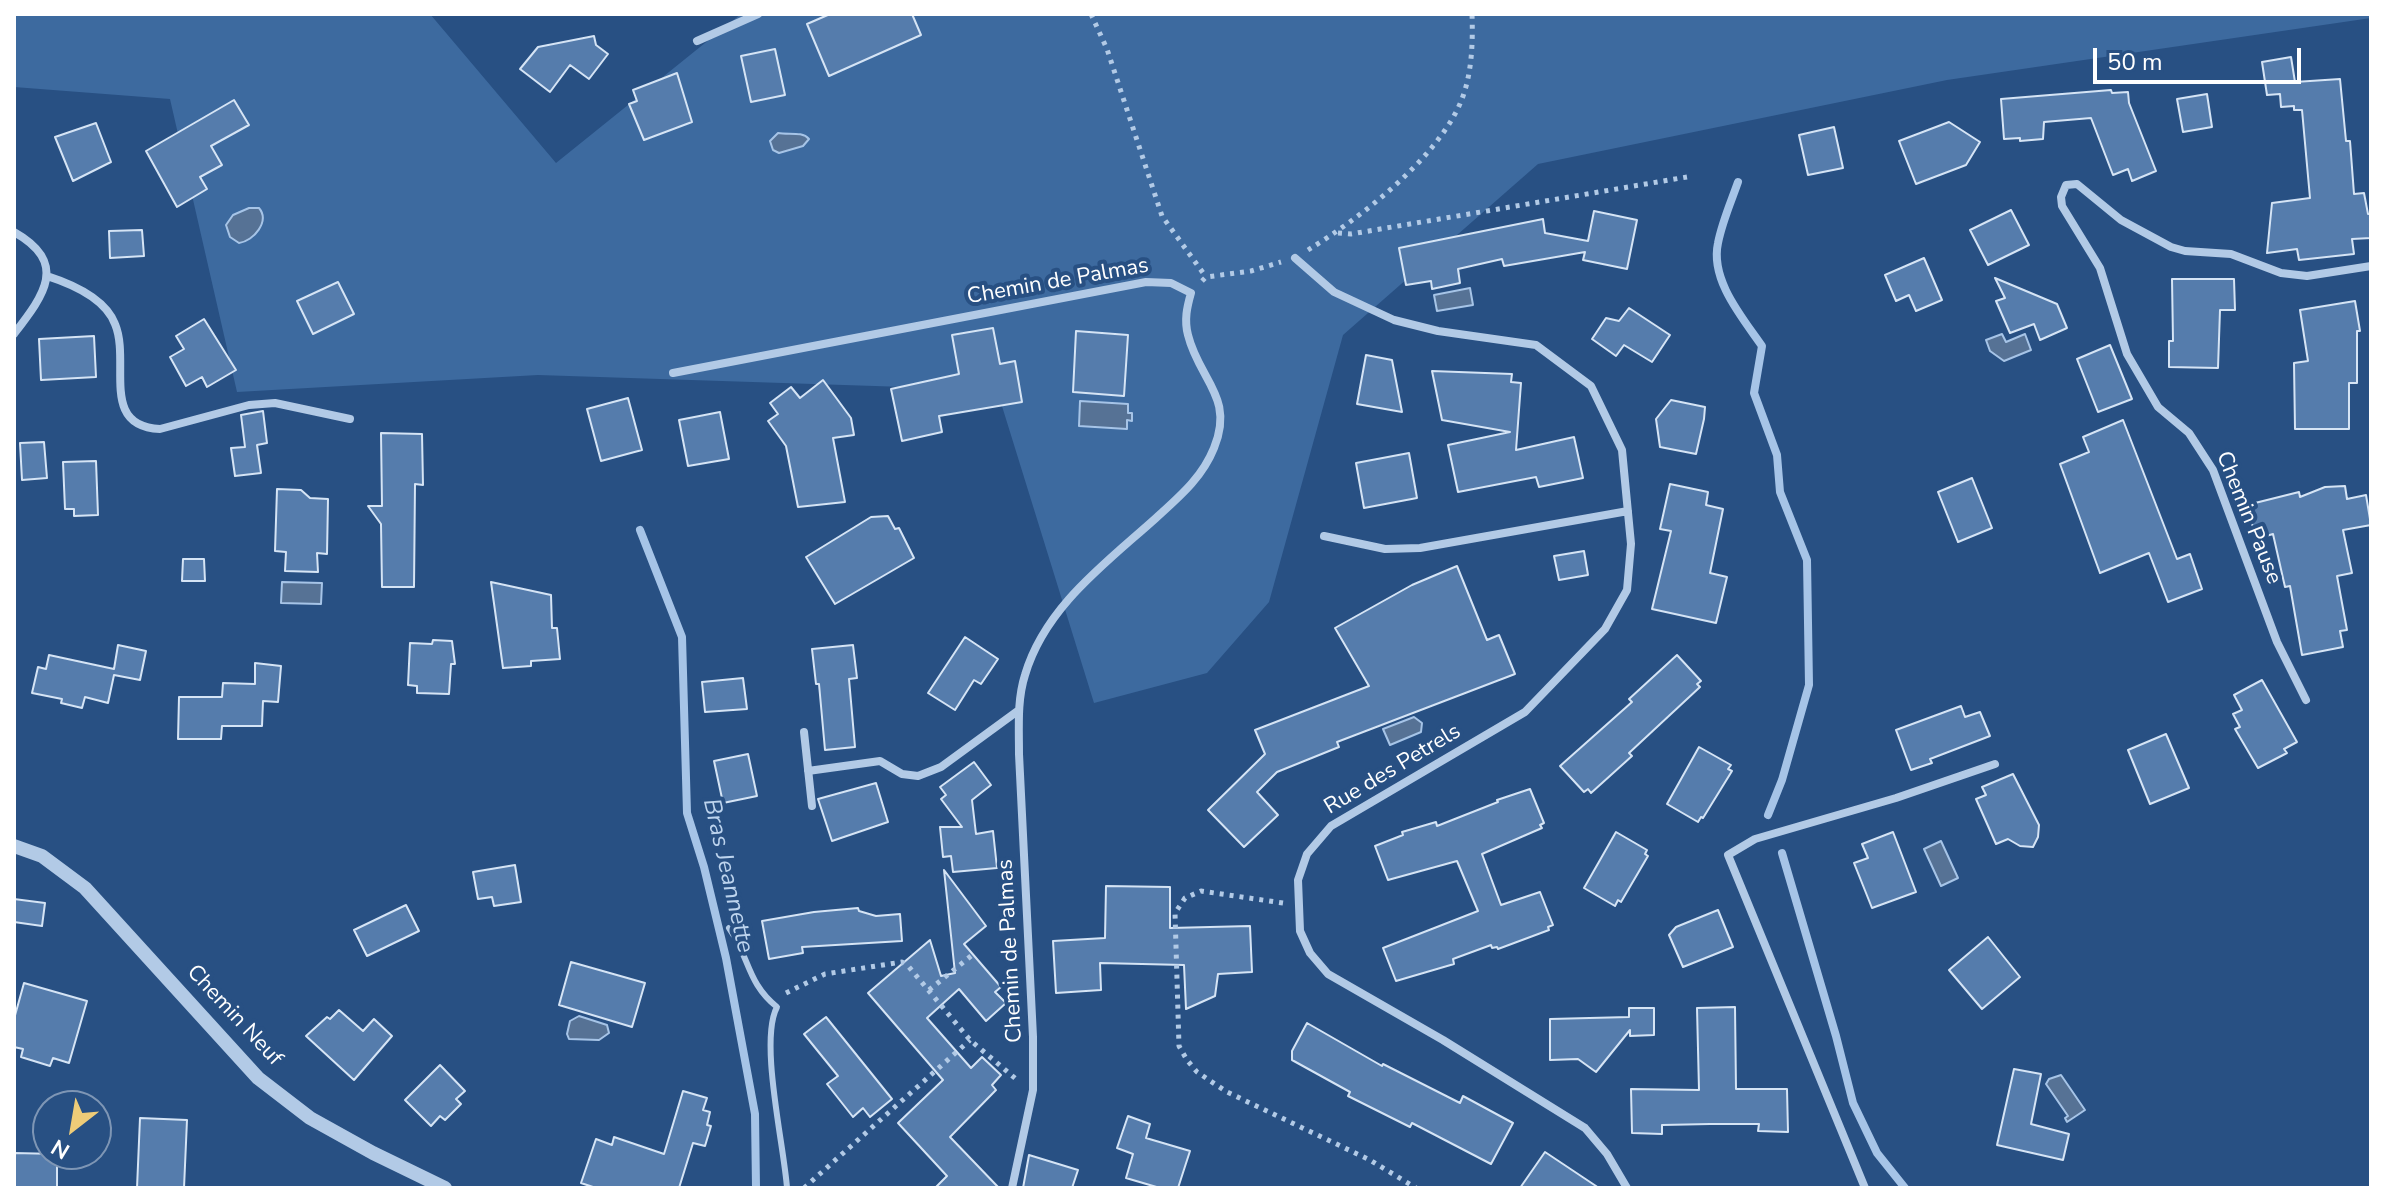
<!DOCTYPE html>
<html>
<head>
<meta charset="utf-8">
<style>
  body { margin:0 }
  #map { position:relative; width:2385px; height:1202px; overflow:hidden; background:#285083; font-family:"Nunito Sans",sans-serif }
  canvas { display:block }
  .frame { position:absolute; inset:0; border:16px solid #fff; pointer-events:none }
  .north { position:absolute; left:32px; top:1090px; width:80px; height:80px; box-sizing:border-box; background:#285083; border:2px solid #7e96b5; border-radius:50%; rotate:211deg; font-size:22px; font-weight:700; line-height:32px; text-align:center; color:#fff }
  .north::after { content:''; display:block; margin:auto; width:28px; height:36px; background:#eecc78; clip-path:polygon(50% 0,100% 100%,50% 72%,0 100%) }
  .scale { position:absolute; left:2093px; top:48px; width:208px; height:36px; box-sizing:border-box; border:4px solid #fff; border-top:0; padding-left:10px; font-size:24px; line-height:28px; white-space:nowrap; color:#fff; -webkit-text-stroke:6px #285083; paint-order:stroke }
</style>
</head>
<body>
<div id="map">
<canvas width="2385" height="1202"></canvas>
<div class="frame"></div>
<div class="north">N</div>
<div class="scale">50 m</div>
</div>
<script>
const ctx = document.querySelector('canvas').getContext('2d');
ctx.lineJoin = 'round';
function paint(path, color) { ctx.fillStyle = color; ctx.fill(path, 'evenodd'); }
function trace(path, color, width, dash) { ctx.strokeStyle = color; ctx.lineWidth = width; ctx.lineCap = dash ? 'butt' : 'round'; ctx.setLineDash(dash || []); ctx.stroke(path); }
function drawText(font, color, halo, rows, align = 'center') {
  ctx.font = font + ' "Nunito Sans",sans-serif'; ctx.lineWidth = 8; ctx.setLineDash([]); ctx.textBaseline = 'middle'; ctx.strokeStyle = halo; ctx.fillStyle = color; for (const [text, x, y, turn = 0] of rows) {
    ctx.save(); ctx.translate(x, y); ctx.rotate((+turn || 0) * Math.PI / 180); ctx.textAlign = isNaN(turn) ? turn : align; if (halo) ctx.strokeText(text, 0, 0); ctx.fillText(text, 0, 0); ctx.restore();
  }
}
const green = new Path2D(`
  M14 14H430L556 163 741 14H2371V18L1947 80 1538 164 1343 335 1269 602 1207 673 1094 703 997 390 538 375 237 392 170 99 14 87Z`);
const water = new Path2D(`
  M778 133C789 135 802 131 809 139L803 146 779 153 773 150 770 141Z
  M249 208H259C270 221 254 241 239 243L230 237 226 225 233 215Z
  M1470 288 1473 305 1437 311 1434 295Z
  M2002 334 2006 342 2025 334 2031 350 2004 361 1990 351 1986 340Z
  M1080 401 1128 404V413H1132V421L1127 420V429L1079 426Z
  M282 582 322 583 321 604 281 603Z
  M1414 717 1422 723 1421 732 1390 745 1383 729Z
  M1941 841 1958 878 1941 886 1924 849Z
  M579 1016 607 1025 609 1033 599 1040 569 1039 567 1034 570 1021Z
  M2061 1075 2085 1110 2067 1122 2065 1118 2068 1116 2046 1084 2049 1079Z`);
const stream = new Path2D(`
  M1738 182C1731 202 1722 222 1718 243 1710 280 1742 317 1762 346L1754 393 1777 455 1780 492 1807 560 1809 685 1782 780 1768 815
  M640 530 682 637 687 813 704 867 726 958 755 1114 756 1188
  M1782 853 1836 1036 1853 1103 1877 1153 1905 1188`);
const building = new Path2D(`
  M830 14H912L921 35 829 76 807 24Z
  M594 36 596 45 608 54 589 79 570 65 550 92 520 69 538 47Z
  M775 49 785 95 751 102 741 56Z
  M2291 57 2295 82 2340 79 2346 141H2350L2354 194 2364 193 2368 214H2371V238L2352 239 2354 254 2299 260 2297 249 2267 253 2272 203 2310 198 2302 110H2294V106L2281 107 2280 94 2267 95 2262 62Z
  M677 73 692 122 644 140 629 104 637 101 633 90Z
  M2111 90 2112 93 2128 92 2129 103 2156 171 2132 181 2128 169 2113 175 2091 118 2044 122 2043 139 2020 141V138L2004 139 2001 99Z
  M2207 94 2212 127 2183 132 2177 99Z
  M234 100 249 125 211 146 222 165 200 177 207 189 177 207 146 151Z
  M1949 122 1980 142 1966 165 1916 184 1899 141Z
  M96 123 111 162 73 181 55 137Z
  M1834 127 1843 168 1808 175 1799 135Z
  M2011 210 2029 245 1988 265 1970 230Z
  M1594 211 1637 220 1627 269 1583 260 1585 252 1504 266 1502 259 1458 269 1460 283 1432 289 1431 281 1406 285 1399 248 1543 219 1545 233 1588 241Z
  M142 230 144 256 110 258 109 231Z
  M1924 258 1942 300 1916 311 1909 295 1896 301 1885 275Z
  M1995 278 2057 304 2067 328 2040 340 2034 324 2010 333 1996 301 2005 298Z
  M2172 279H2234L2235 310H2220L2218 368 2169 367V341H2173Z
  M338 282 354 314 313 334 297 301Z
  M2355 301 2360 331H2357V383H2349V429H2295L2294 363 2308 361 2300 310Z
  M1629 308 1670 335 1652 362 1624 345 1616 356 1592 339 1606 318 1619 321Z
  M204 319 236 370 207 387 202 377 186 386 170 357 184 349 176 336Z
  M993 328 1000 364 1015 361 1022 402 939 416 942 432 902 441 891 389 959 374 952 335Z
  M1076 331 1128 335 1124 396 1073 392Z
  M94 336 96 377 41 380 39 339Z
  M2110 345 2132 399 2098 412 2077 359Z
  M1366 355 1392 360 1402 412 1357 404Z
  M1432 371 1512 374 1511 382 1521 383 1516 450 1574 437 1583 478 1539 487 1536 477 1458 492 1448 445 1510 432 1442 420Z
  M823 380 851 418 854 435 833 438 845 502 798 507 786 446 768 421 778 414 770 403 791 387 800 398Z
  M628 398 642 450 601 461 587 409Z
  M1671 400 1705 407 1704 419 1696 454 1660 447 1656 419Z
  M263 411 267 443 257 445 261 473 235 476 231 448 245 447 241 415Z
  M720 412 729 459 688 466 679 420Z
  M2123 420 2177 559 2190 554 2202 589 2168 602 2149 553 2100 573 2060 464 2089 452 2083 437Z
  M381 433 422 434 423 485 415 484 414 587H382L381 524 368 506H382Z
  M44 442 47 478 22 480 20 443Z
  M1409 453 1417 498 1364 508 1356 463Z
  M96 461 98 515 74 516V509H65L63 462Z
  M1972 478 1992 528 1958 542 1938 492Z
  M1670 484 1708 492 1706 505 1723 509 1710 573 1727 577 1716 623 1652 609 1671 531 1660 529Z
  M2345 486 2347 499 2366 495 2371 525 2343 530 2352 573 2337 576 2347 630 2340 631 2343 647 2302 655 2290 586 2285 587 2273 534 2256 539 2247 505 2299 492 2300 497 2325 487Z
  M277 489 301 490 310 498 328 499 327 554 317 553 318 572 285 571 286 552 275 551Z
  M888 516 895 529 899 528 914 558 835 604 806 557 871 517Z
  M1584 551 1588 575 1559 580 1554 556Z
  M183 559H204L205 581H182Z
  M1457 566 1487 640 1499 635 1515 674 1337 742 1339 747 1277 772 1257 792 1278 815 1244 847 1208 810 1265 754 1255 730 1369 686 1335 628 1412 585Z
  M491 582 551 595 552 628H557L560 659 531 661V666L503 668Z
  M965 637 998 659 981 684 974 680 955 710 928 693Z
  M433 640 452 641 455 664H451L449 694 417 693V686L408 685 410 643 432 644Z
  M118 645 146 651 140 680 114 675 108 703 85 697 82 708 61 703 62 699 32 693 38 667 46 669 49 655 114 669Z
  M853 645 857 678 849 679 855 747 825 750 819 684H816L812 649Z
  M1677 655 1701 681 1697 684 1700 687 1629 753 1632 756 1591 793 1588 789 1584 792 1560 766 1632 702 1629 699Z
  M255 663 281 666 278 702 263 701 262 726H222L221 739H178L179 697H222L223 683 255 684Z
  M743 678 747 709 705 712 702 682Z
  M2262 680 2297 742 2284 749 2287 753 2258 768 2235 729 2240 727 2233 714 2242 710 2234 695Z
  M1961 706 1965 717 1980 712 1990 736 1930 759 1932 763 1911 770 1896 730Z
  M2166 734 2189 788 2150 804 2128 750Z
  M1699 747 1731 765 1728 769 1732 771 1703 818 1701 817 1698 822 1667 804Z
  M748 754 757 796 723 803 714 761Z
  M974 762 991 785 972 800 976 834 993 831 997 868 953 872 951 856 943 857 940 827H962L941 799 946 795 940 787Z
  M2013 774 2039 825 2038 837 2033 847 2020 846 2008 839 1996 844 1976 799 1986 795 1982 787Z
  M876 783 888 822 832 841 818 799Z
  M1530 789 1544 823 1540 825 1542 828 1482 854 1501 905 1540 892 1553 925 1548 927 1549 930 1498 949 1497 947 1492 948 1491 945 1453 959 1454 964 1396 981 1383 948 1478 911 1457 861 1388 880 1375 846 1403 835 1402 832 1436 822 1437 826 1498 802 1497 800Z
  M1616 832 1647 850 1645 854 1648 856 1621 902 1618 900 1615 906 1584 888Z
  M1893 832 1916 892 1872 908 1854 863 1868 858 1862 844Z
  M515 865 521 902 494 906 492 897 478 899 473 872Z
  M944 870 986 926 964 944 1001 987 995 992 1006 1003 986 1021 959 989 927 1018 971 1068 982 1057 1001 1075 992 1085 996 1090 950 1137 999 1188H935L947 1176 898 1123 943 1080 868 993 930 940 941 976 955 973Z
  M1106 886 1170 887V928L1250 926 1252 972 1218 974 1215 996 1186 1009 1184 965 1100 963 1101 990 1056 993 1053 941 1105 938Z
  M14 899 45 903 42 926 14 922Z
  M406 905 419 931 367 956 354 930Z
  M858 908 859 911 876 916 900 914 902 941 802 947 803 953 769 959 762 921 814 912Z
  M1718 910 1733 947 1683 967 1669 935 1676 927Z
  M1988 937 2020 977 1982 1009 1949 970Z
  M571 962 645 983 632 1027 559 1005Z
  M24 983 87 1001 69 1063 53 1058 50 1066 21 1057 23 1049 14 1047V1019Z
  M1735 1007 1736 1089H1787L1788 1132 1758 1131 1759 1124H1710L1662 1125V1134L1632 1133 1631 1089 1699 1090 1697 1008Z
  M1629 1008H1654V1035L1630 1036V1030L1596 1072 1578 1059 1550 1060V1019L1629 1017Z
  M339 1010 363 1031 374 1019 392 1036 354 1080 306 1036 327 1017 330 1019Z
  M826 1017 892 1099 870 1117 863 1108 853 1117 827 1084 838 1076 804 1034Z
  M1307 1023 1382 1066 1383 1064 1460 1103 1463 1096 1513 1123 1491 1164 1412 1123 1410 1127 1348 1096 1350 1092 1292 1060V1051Z
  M440 1065 465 1091 456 1099 461 1104 445 1120 440 1116 431 1126 405 1100Z
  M2014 1069 2041 1074 2031 1124 2069 1134 2063 1160 1997 1145Z
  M683 1091 707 1098 703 1110 710 1112 707 1125 711 1126 705 1146 693 1143 679 1188H596L581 1183 596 1139 612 1145 614 1137 664 1154Z
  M1128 1116 1150 1124 1146 1138 1190 1151 1178 1188H1160L1126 1178 1133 1154 1117 1148Z
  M140 1118 187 1120 184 1188H137Z
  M1545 1152 1599 1188H1520Z
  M14 1153 57 1154V1188H14Z
  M1029 1155 1078 1170 1072 1188H1023Z`);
const path = new Path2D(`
  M1091 14 1107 49 1162 216 1206 277
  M1338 233 1351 234 1687 177
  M1308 250C1360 218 1433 162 1459 106 1472 78 1473 44 1472 14
  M1202 281 1206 277 1251 271 1281 262
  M1283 903 1201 891 1185 898 1175 913 1179 1046 1187 1060 1197 1072 1227 1092 1370 1160 1416 1188
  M929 990 971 956
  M786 993 825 974 902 962 909 967 970 1040 1016 1079
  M804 1188 970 1040`);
const service = new Path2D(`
  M729 928C750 958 747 983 777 1007 759 1041 784 1145 787 1188`);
const minor = new Path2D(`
  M697 41 758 14
  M14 232C69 263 44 295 14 334
  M1295 258 1334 292 1394 320 1438 331 1536 345 1591 386 1622 450 1631 544 1627 590 1605 629 1525 712 1331 826 1307 854 1298 880 1300 931 1310 953 1328 974 1443 1040 1585 1128 1607 1154 1627 1188
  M47 276C72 284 105 298 115 324 131 362 99 426 160 429L249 405 275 403 350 419
  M673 373 1146 282 1171 283 1191 293C1187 307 1184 320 1188 335 1199 380 1235 397 1214 448 1202 478 1179 497 1156 518 1106 563 1045 607 1025 675 1017 700 1019 727 1019 754L1033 1037V1090L1012 1188
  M1324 536 1385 549 1420 548 1628 511
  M2306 700 2277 642 2213 470 2189 433 2158 407 2127 354 2100 268 2062 206 2061 197 2066 185 2077 184 2121 220 2171 247 2185 251 2231 254 2281 273 2307 276 2371 266
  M804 732 812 806
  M808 771 880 761 902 774 918 776 941 767 1019 710
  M1865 1188 1728 855 1755 839 1896 798 1995 764`);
const tertiary = new Path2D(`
  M14 846 42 856 85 888 258 1078 310 1118 373 1153 445 1188`);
const streetNames = [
  ["Chemin de Palmas",1058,282,-10],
  ["Chemin Pause",2248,518,68],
  ["Rue des Petrels",1393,770,-31],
  ["Chemin de Palmas",1011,951,-93],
  ["Chemin Neuf",234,1016,47]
];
const waterNames = [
  ["Bras Jeannette",727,876,77]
];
paint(green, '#3d6a9f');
paint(water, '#567295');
trace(water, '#a6c4e7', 2);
trace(stream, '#a6c4e7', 8);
paint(building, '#557cac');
trace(building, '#d5e4f5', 2);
trace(path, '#b2cae6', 5, [4, 6]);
trace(service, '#b2cae6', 6);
trace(minor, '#b2cae6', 8);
trace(tertiary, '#b2cae6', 14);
drawText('22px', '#fff', '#285083', streetNames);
drawText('italic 24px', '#bdd4ee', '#285083', waterNames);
</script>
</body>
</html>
